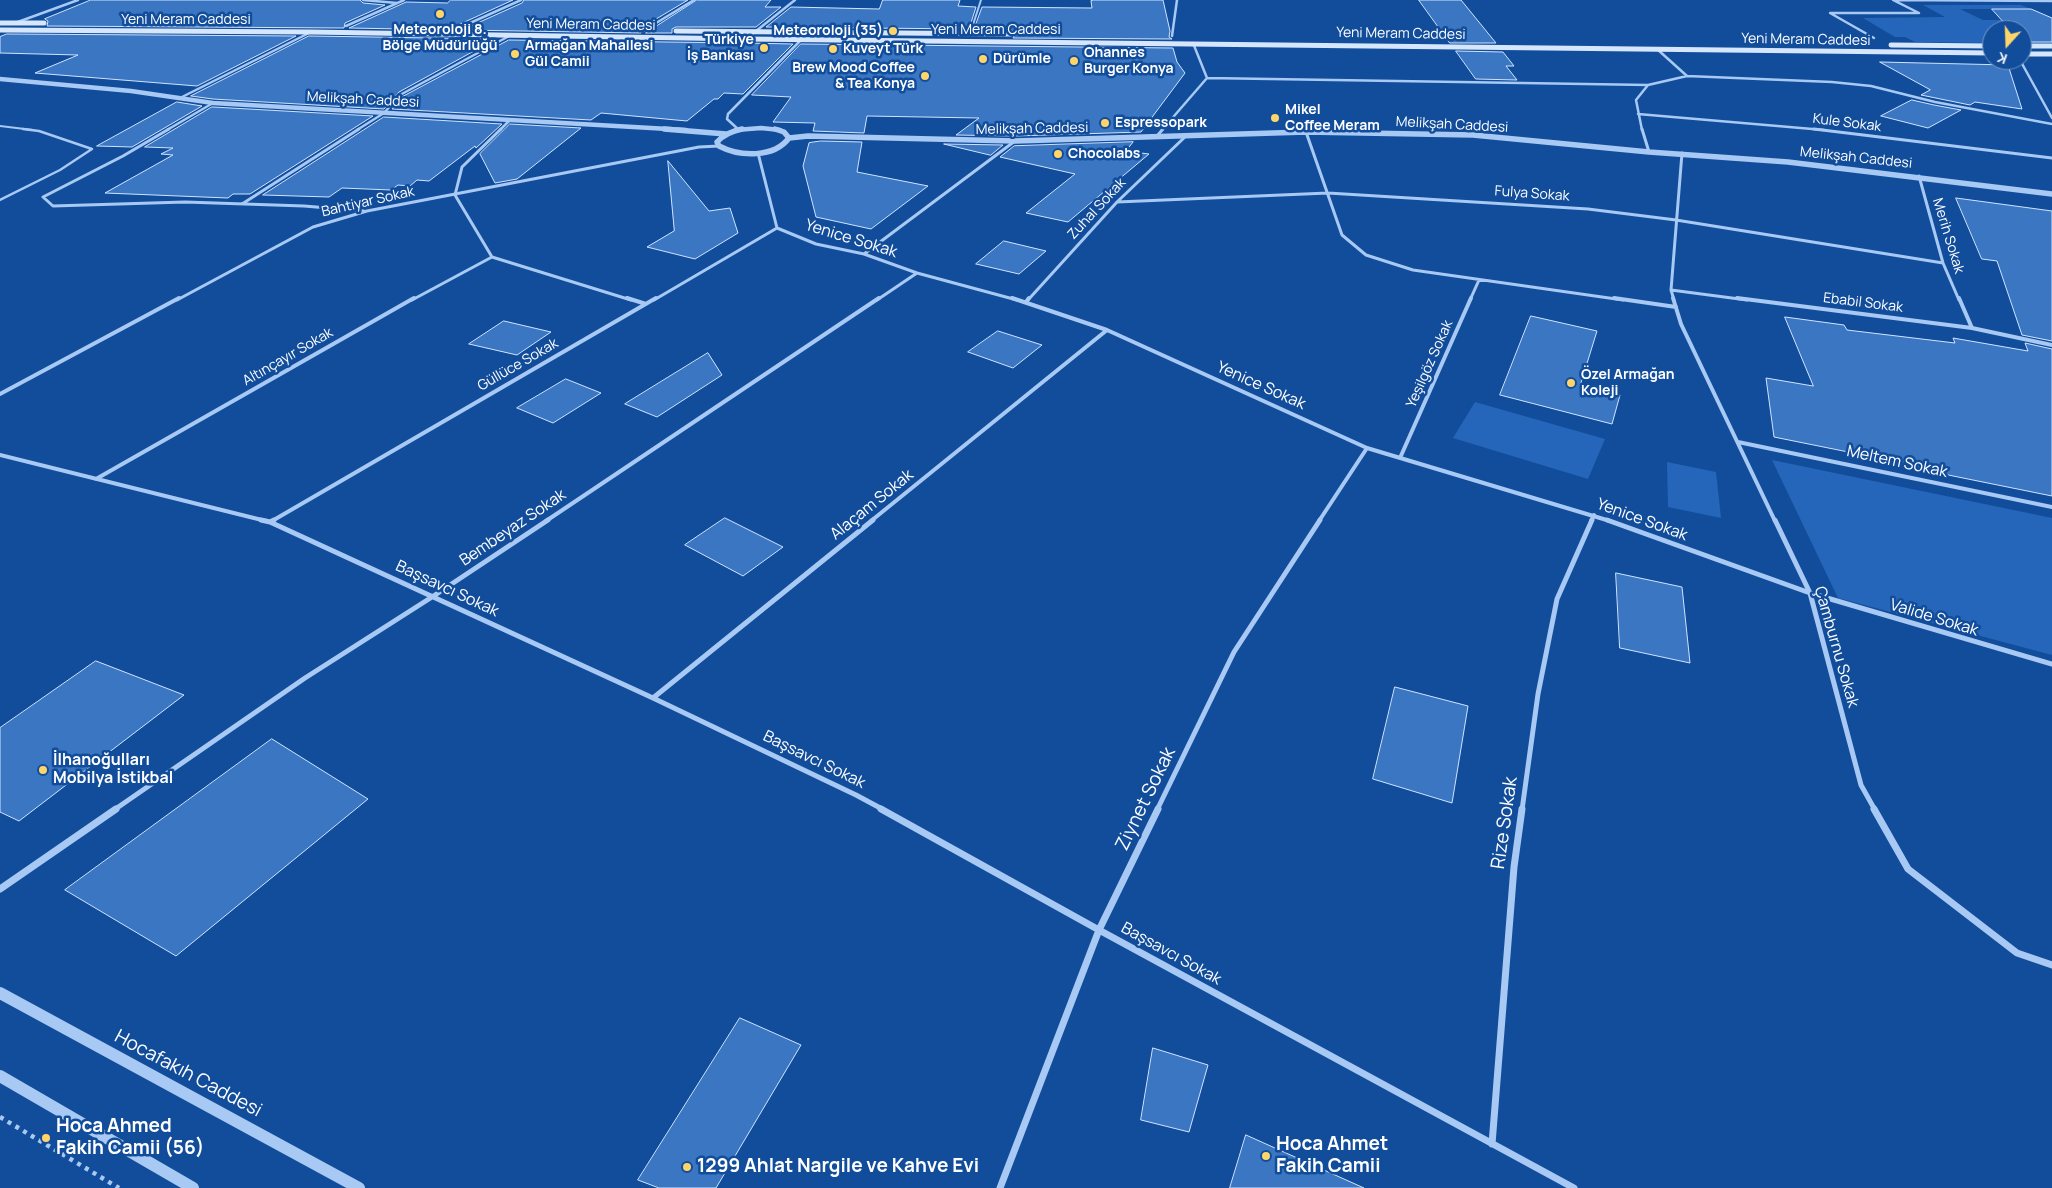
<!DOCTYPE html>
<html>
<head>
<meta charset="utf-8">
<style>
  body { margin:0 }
  #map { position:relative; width:2052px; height:1188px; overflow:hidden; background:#124d9b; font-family:Manrope,sans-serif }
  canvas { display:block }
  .north { position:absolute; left:1982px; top:20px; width:50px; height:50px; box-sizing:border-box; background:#124d9b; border:1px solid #7194c3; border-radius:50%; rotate:200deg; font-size:14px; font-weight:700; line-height:20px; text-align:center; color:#fff }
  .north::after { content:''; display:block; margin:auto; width:18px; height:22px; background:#ffd56a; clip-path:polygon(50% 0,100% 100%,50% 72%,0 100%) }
</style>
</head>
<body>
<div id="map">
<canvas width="2052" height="1188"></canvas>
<div class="north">K</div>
</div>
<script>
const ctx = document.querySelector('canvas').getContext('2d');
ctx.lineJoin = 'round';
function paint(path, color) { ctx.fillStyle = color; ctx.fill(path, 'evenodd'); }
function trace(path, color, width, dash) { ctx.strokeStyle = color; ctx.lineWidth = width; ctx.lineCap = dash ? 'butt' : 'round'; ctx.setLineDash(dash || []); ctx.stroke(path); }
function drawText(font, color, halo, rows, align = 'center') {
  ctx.font = font + ' Manrope,sans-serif'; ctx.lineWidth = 5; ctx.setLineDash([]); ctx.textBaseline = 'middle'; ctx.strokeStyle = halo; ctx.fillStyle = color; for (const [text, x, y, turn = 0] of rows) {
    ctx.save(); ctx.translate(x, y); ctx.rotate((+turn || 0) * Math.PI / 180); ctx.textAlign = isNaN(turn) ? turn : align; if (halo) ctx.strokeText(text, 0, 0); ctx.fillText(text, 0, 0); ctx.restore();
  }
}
const green = new Path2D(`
  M1923 5H2021L2031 9H1960L1983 20H2052V43H2022V30H1992V43L1915 42 1905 37H1895L1863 18 1945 17Z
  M1475 402 1605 439 1588 479 1453 438Z
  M1772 460 2052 518V655L1838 598Z
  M1667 462 1716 472 1721 518 1668 507Z`);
const building = new Path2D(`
  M91 0H360L363 3 385 5 345 23 344 28 47 26 48 21 45 19Z
  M451 0H513L458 25 457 30 349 28 406 2 447 3Z
  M524 0H688L641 28V33L462 30 522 3Z
  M697 0H771L765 7H781L756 27H676L672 29V33H646Z
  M883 0H960L958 6 976 7 969 29 766 27 791 7 879 9Z
  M1094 0H1163L1170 31 1169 37 1172 39 1013 38 1015 34 1012 30 974 29 982 7 1092 8 1091 1Z
  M1419 0H1461L1496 43H1450Z
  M1992 9H2031L2052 18V42H2028L2022 39V30H2011Z
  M7 34 296 36 197 86 35 73 78 55 0 53V37Z
  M309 36H311L496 39 399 92 384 109 213 99 191 96Z
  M509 40 746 43 793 44 743 94 724 93 718 99H714L687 121 601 113 591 120 392 109 402 97Z
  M801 44 1173 48 1177 62 1185 73 1141 132 1015 136 956 135 979 118 867 116 864 133 813 131 815 123 773 122 791 97 752 95Z
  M1456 51 1503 52 1514 66H1506L1517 80 1476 79Z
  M1880 62 2008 65 2022 109 1975 102 1970 105 1921 95 1930 90Z
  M1912 100 1934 105 1961 110 1928 128 1881 116Z
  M177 102 202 106 132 147 97 146Z
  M212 107H213L373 116 250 194H233L228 198 105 193 173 155 161 154 173 148 145 147Z
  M384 117 502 124 476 148 475 146 429 181 417 180 410 186 398 185 391 190 342 188 329 197 263 195Z
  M510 124 581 128 517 179 495 183 480 154Z
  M821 141 862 142 857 172 928 186 871 229 816 217 803 166 809 143Z
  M1133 142 1126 151 1149 154 1068 222 1026 213 1075 174 1000 157 1014 146Z
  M944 144 1003 145 991 155Z
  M668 161 709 211 730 208 738 233 695 259 647 247 674 231Z
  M1956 198 2052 211V341L2022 335 1997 261 1982 259Z
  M1004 241 1046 251 1019 274 976 264Z
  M1531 316 1597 331 1580 386 1620 395 1612 424 1500 395Z
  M1785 317 1844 325 1847 330 1955 343 1953 338 2028 351 2025 343 2052 349V496L1879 461 1878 458 1774 437 1766 378 1813 386Z
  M504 321 551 332 517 355 469 344Z
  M998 331 1042 345 1013 368 968 352Z
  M708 353 722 375 657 417 625 404Z
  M566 379 601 393 553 423 517 408Z
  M725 518 783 547 743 576 685 545Z
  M1616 573 1682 587 1690 663 1620 648Z
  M96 661 184 695 19 821 0 812V728Z
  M1395 687 1468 706 1452 803 1373 779Z
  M272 739 368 799 176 956 65 890Z
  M740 1018 801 1045 716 1188H659L638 1180Z
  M1153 1048 1208 1065 1189 1132 1141 1120Z
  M1246 1135 1364 1188H1230Z`);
const path = new Path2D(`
  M0 1117 119 1188`);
const service = new Path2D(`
  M970 34 981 0`);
const pedestrianFar1 = new Path2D(`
  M0 126 33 130`);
const pedestrian = new Path2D(`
  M0 200 60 170 92 149 39 131 23 129`);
const minorFar4 = new Path2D(`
  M363 0 397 3
  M15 23 78 0
  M346 26 404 0
  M459 28 521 0
  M643 31 694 0
  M1172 36 1177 0
  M1874 38 1830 13H1919L1893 0 2052 1
  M746 39 795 0
  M2020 60 2052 118
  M1687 76 1832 82 1871 86 1935 102 2052 124
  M1207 78 1648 85
  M180 98 311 32
  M1638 114 1824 130
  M167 130 213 103
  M357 130 384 113 400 95 511 35
  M500 130 510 120
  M739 130 727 119 728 114 801 40
  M1162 130 1207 78 1193 43
  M1642 130 1636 100 1648 85 1687 76 1657 49`);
const minorFar3 = new Path2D(`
  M169 129 123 156 43 197 53 206 185 202 304 206 364 211
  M501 129 462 167 455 195 492 257 631 300
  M1642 129 1649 152
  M1814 129 2052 158
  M1306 132 1342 235 1366 255 1413 270 1623 300
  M1157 136 1163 129
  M758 153 777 228 816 244 864 254 917 273 1017 300
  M1919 176 1943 263 1959 300
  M1117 202 1328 193 1588 209 1676 220 1943 263
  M242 204 359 129
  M864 254 1015 141
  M1671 290 1747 300
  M177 300 313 227 367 211 699 147 719 146
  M412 300 492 257
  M654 300 777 228
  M877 300 917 273
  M1028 300 1117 202 1187 135
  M1470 300 1479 280
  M1674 300 1671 290 1682 153`);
const minorFar2 = new Path2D(`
  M627 298 646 304
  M1012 298 1107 330 1367 448 1610 521
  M1614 298 1676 307
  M1673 298 1681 324 1775 521
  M1737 298 1972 328 2052 345
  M1959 298 1972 328
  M1026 302 1029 298
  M0 394 179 298
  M1738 442 2052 507
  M0 455 266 521
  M1400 458 1471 298
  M96 479 414 298
  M272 521 656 298
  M546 521 879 298
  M871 521 1107 330
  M1319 521 1367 448
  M1591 521 1594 515`);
const minorFar1 = new Path2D(`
  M261 520 270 522 653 698 856 795 884 810
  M1607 520 1810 593 2052 664
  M1775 520 1810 593 1861 785 1875 810
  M270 522 274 520
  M653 698 873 520
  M114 810 305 678 432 597 548 520
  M1157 810 1234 652 1320 520
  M1522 810 1538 694 1557 599 1592 520`);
const minor = new Path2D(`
  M881 809 1099 930 1574 1188
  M1874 809 1908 869 2017 953 2052 965
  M0 889 116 809
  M1492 1144 1514 867 1522 809
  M1000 1188 1099 930 1158 809`);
const tertiaryFar2 = new Path2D(`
  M0 79 131 91 213 103 686 130
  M736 130 761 128 780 130`);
const tertiaryFar1 = new Path2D(`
  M664 129 726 134
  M742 129C732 131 724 134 717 142L719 146C740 157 774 158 789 138L784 132 775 129
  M789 138 808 136 1015 141 1306 132 1473 135 1649 152 1788 162 2052 194`);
const tertiary = new Path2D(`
  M0 993 359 1188
  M0 1076 193 1188`);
const secondary = new Path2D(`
  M0 23H44
  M0 30 311 32 746 39 1992 53
  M676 31 1011 34
  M1891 45 1992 46
  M2022 46H2052
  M2022 54H2052`);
const markers = [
  [440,14,5,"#ffd56a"],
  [893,31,5,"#ffd56a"],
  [764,48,5,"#ffd56a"],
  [833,49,5,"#ffd56a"],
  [515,54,5,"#ffd56a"],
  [983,59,5,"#ffd56a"],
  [1074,61,5,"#ffd56a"],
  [925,76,5,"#ffd56a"],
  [1275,118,5,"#ffd56a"],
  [1105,123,5,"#ffd56a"],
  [1058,154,5,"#ffd56a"],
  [1571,383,5,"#ffd56a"],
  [43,770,5,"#ffd56a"],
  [46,1138,5,"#ffd56a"],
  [1266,1156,5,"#ffd56a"],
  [687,1167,5,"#ffd56a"]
];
const farStreetnames = [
  ["Yeni Meram Caddesi",186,20],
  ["Yeni Meram Caddesi",591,25,1],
  ["Yeni Meram Caddesi",996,30],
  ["Yeni Meram Caddesi",1401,34,1],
  ["Yeni Meram Caddesi",1806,40,1],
  ["Melikşah Caddesi",363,100,3],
  ["Kule Sokak",1847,123,7],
  ["Melikşah Caddesi",1452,125,3],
  ["Melikşah Caddesi",1032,129,-1],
  ["Melikşah Caddesi",1856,158,6],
  ["Fulya Sokak",1532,194,4],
  ["Bahtiyar Sokak",368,202,-13],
  ["Zuhal Sokak",1097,209,-47],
  ["Merih Sokak",1948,236,73],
  ["Ebabil Sokak",1863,303,7],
  ["Altınçayır Sokak",288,357,-30],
  ["Yeşilgöz Sokak",1430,364,-66],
  ["Güllüce Sokak",518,365,-30]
];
const farPoinames = [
  ["Meteoroloji 8.",440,30,"center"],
  ["Bölge Müdürlüğü",440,46,"center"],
  ["Meteoroloji (35)",883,31,"right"],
  ["Türkiye",754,40,"right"],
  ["İş Bankası",754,56,"right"],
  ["Armağan Mahallesi",525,46],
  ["Gül Camii",525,62],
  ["Kuveyt Türk",843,49],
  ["Ohannes",1084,53],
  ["Burger Konya",1084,69],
  ["Dürümle",993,59],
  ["Brew Mood Coffee",915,68,"right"],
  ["& Tea Konya",915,84,"right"],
  ["Mikel",1285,110],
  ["Coffee Meram",1285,126],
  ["Espressopark",1115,123],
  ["Chocolabs",1068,154],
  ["Özel Armağan",1581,375],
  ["Koleji",1581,391]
];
const streetNames = [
  ["Yenice Sokak",851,239,17],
  ["Yenice Sokak",1261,386,24],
  ["Meltem Sokak",1897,462,12],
  ["Alaçam Sokak",872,505,-39],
  ["Yenice Sokak",1642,520,20],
  ["Bembeyaz Sokak",513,528,-34],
  ["Başsavcı Sokak",447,589,25],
  ["Valide Sokak",1934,618,17],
  ["Çamburnu Sokak",1836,647,74],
  ["Başsavcı Sokak",814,760,26],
  ["Başsavcı Sokak",1171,954,29]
];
const poiNames = [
  ["İlhanoğulları",53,761],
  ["Mobilya İstikbal",53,779]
];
const nearStreetnames = [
  ["Ziynet Sokak",1146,799,-64],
  ["Rize Sokak",1505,823,-82],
  ["Hocafakıh Caddesi",188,1074,28]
];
const nearPoinames = [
  ["Hoca Ahmed",56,1127],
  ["Fakih Camii (56)",56,1149],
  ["Hoca Ahmet",1276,1145],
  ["Fakih Camii",1276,1167],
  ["1299 Ahlat Nargile ve Kahve Evi",697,1167]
];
paint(green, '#2566ba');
paint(building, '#3b76c2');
trace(building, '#cfe4fe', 1);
trace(path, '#a7c9f4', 4.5, [4, 5]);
trace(service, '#a7c9f4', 2);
trace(pedestrianFar1, '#a7c9f4', 2);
trace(pedestrian, '#a7c9f4', 2.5);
trace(minorFar4, '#a7c9f4', 2.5);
trace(minorFar3, '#a7c9f4', 3);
trace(minorFar2, '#a7c9f4', 4);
trace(minorFar1, '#a7c9f4', 5);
trace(minor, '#a7c9f4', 7);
trace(tertiaryFar2, '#a7c9f4', 4.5);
trace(tertiaryFar1, '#a7c9f4', 5.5);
trace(tertiary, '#a7c9f4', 12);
trace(secondary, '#d6e7fd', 5);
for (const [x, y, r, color] of markers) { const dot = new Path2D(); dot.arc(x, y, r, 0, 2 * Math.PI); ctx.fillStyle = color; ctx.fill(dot); trace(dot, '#124d9b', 2); }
drawText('14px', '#fff', '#124d9b', farStreetnames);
drawText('bold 14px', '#fff', '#124d9b', farPoinames, 'left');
drawText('16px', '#fff', '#124d9b', streetNames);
drawText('bold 16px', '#fff', '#124d9b', poiNames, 'left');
drawText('19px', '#fff', '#124d9b', nearStreetnames);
drawText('bold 19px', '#fff', '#124d9b', nearPoinames, 'left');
</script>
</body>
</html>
